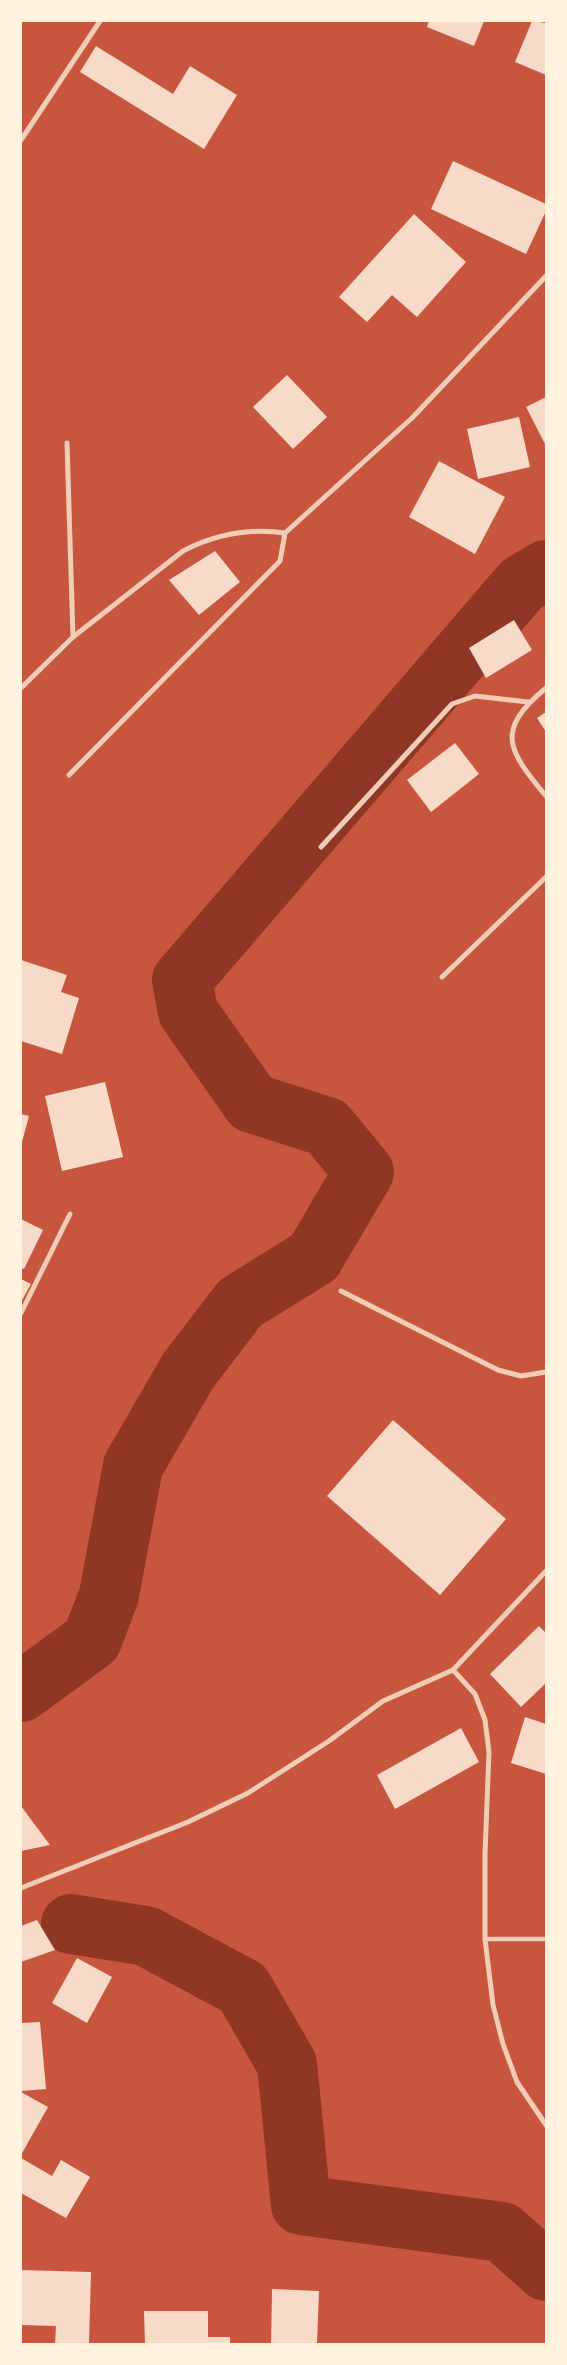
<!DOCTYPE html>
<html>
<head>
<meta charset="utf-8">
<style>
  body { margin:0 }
  #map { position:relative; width:567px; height:2365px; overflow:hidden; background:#c8553d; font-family:Helvetica,sans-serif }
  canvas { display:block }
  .frame { position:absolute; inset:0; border:22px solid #fff3e0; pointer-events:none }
</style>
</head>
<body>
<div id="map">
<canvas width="567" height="2365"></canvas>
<div class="frame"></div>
</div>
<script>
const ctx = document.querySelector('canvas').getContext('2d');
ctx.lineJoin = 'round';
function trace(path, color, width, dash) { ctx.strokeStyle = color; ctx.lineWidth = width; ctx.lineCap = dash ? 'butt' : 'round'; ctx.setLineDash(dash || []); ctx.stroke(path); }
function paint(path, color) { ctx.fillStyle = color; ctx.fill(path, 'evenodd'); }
const river = new Path2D(`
  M21 1692 92 1640 109 1595 133 1466 188 1371 240 1303 314 1257 364 1172 327 1127 252 1103 188 1012 182 980 522 584 546 570
  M71 1924 146 1936 243 1988 287 2064 301 2205 502 2232 546 2271`);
const building = new Path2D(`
  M429 21H484L474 46 427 27Z
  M532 21 546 23V75L515 62Z
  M96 46 173 94 190 66 237 95 204 149 80 72Z
  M453 161 546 204V211L526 254 431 209Z
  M414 214 466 262 417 317 392 295 367 322 339 297Z
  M287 375 327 417 293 449 253 407Z
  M546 397V446L526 407Z
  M519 417 530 467 478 479 467 429Z
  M439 461 505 497 475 554 409 517Z
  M215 551 240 582 199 615 169 580Z
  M514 620 532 650 486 678 469 648Z
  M546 712V732L537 718Z
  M455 743 479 774 431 812 407 780Z
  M21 960 67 975 61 992 79 998 62 1054 21 1041Z
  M105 1082 123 1157 62 1171 45 1096Z
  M21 1114 29 1116 22 1142H21Z
  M21 1219 43 1230 24 1269 21 1268Z
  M21 1279 31 1284 21 1302Z
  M393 1420 506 1519 440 1595 327 1496Z
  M539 1626 546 1633V1683L521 1707 490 1674Z
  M525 1717 546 1724V1774L511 1763Z
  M461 1728 479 1762 395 1809 377 1775Z
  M21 1806 50 1845 21 1851Z
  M37 1920 55 1950 21 1962V1926Z
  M77 1958 112 1977 87 2023 52 2003Z
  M40 2022 46 2089 21 2091V2023Z
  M21 2092 48 2107 21 2155Z
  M21 2158 52 2176 61 2160 90 2177 66 2218 21 2193Z
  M21 2270 91 2272 89 2344H55L56 2326 21 2325Z
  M272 2289 319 2291 317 2344H271Z
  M144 2311H208V2337H230V2344H145Z`);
const pedestrian = new Path2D(`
  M485 1939H546`);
const minor = new Path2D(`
  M21 140 100 21
  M67 443 73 637
  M21 688 73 637 183 551C216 534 249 528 285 533L412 418 546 276
  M546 688C494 731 508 750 546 796
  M69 775 280 561 285 533
  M321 847 452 704 475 696 528 702
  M442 977 546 877
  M341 1291 498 1370 521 1376 546 1372
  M21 1313 70 1214
  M453 1670 475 1694 485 1720 489 1752 485 1854V1939L493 2005 503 2044 517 2082 546 2125
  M21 1888 188 1822 248 1793 329 1741 383 1701 453 1670 546 1571`);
trace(river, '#8f3625', 60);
paint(building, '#f7dbc8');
trace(pedestrian, '#f1ccb7', 4.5);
trace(minor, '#f1ccb7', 5);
</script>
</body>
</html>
